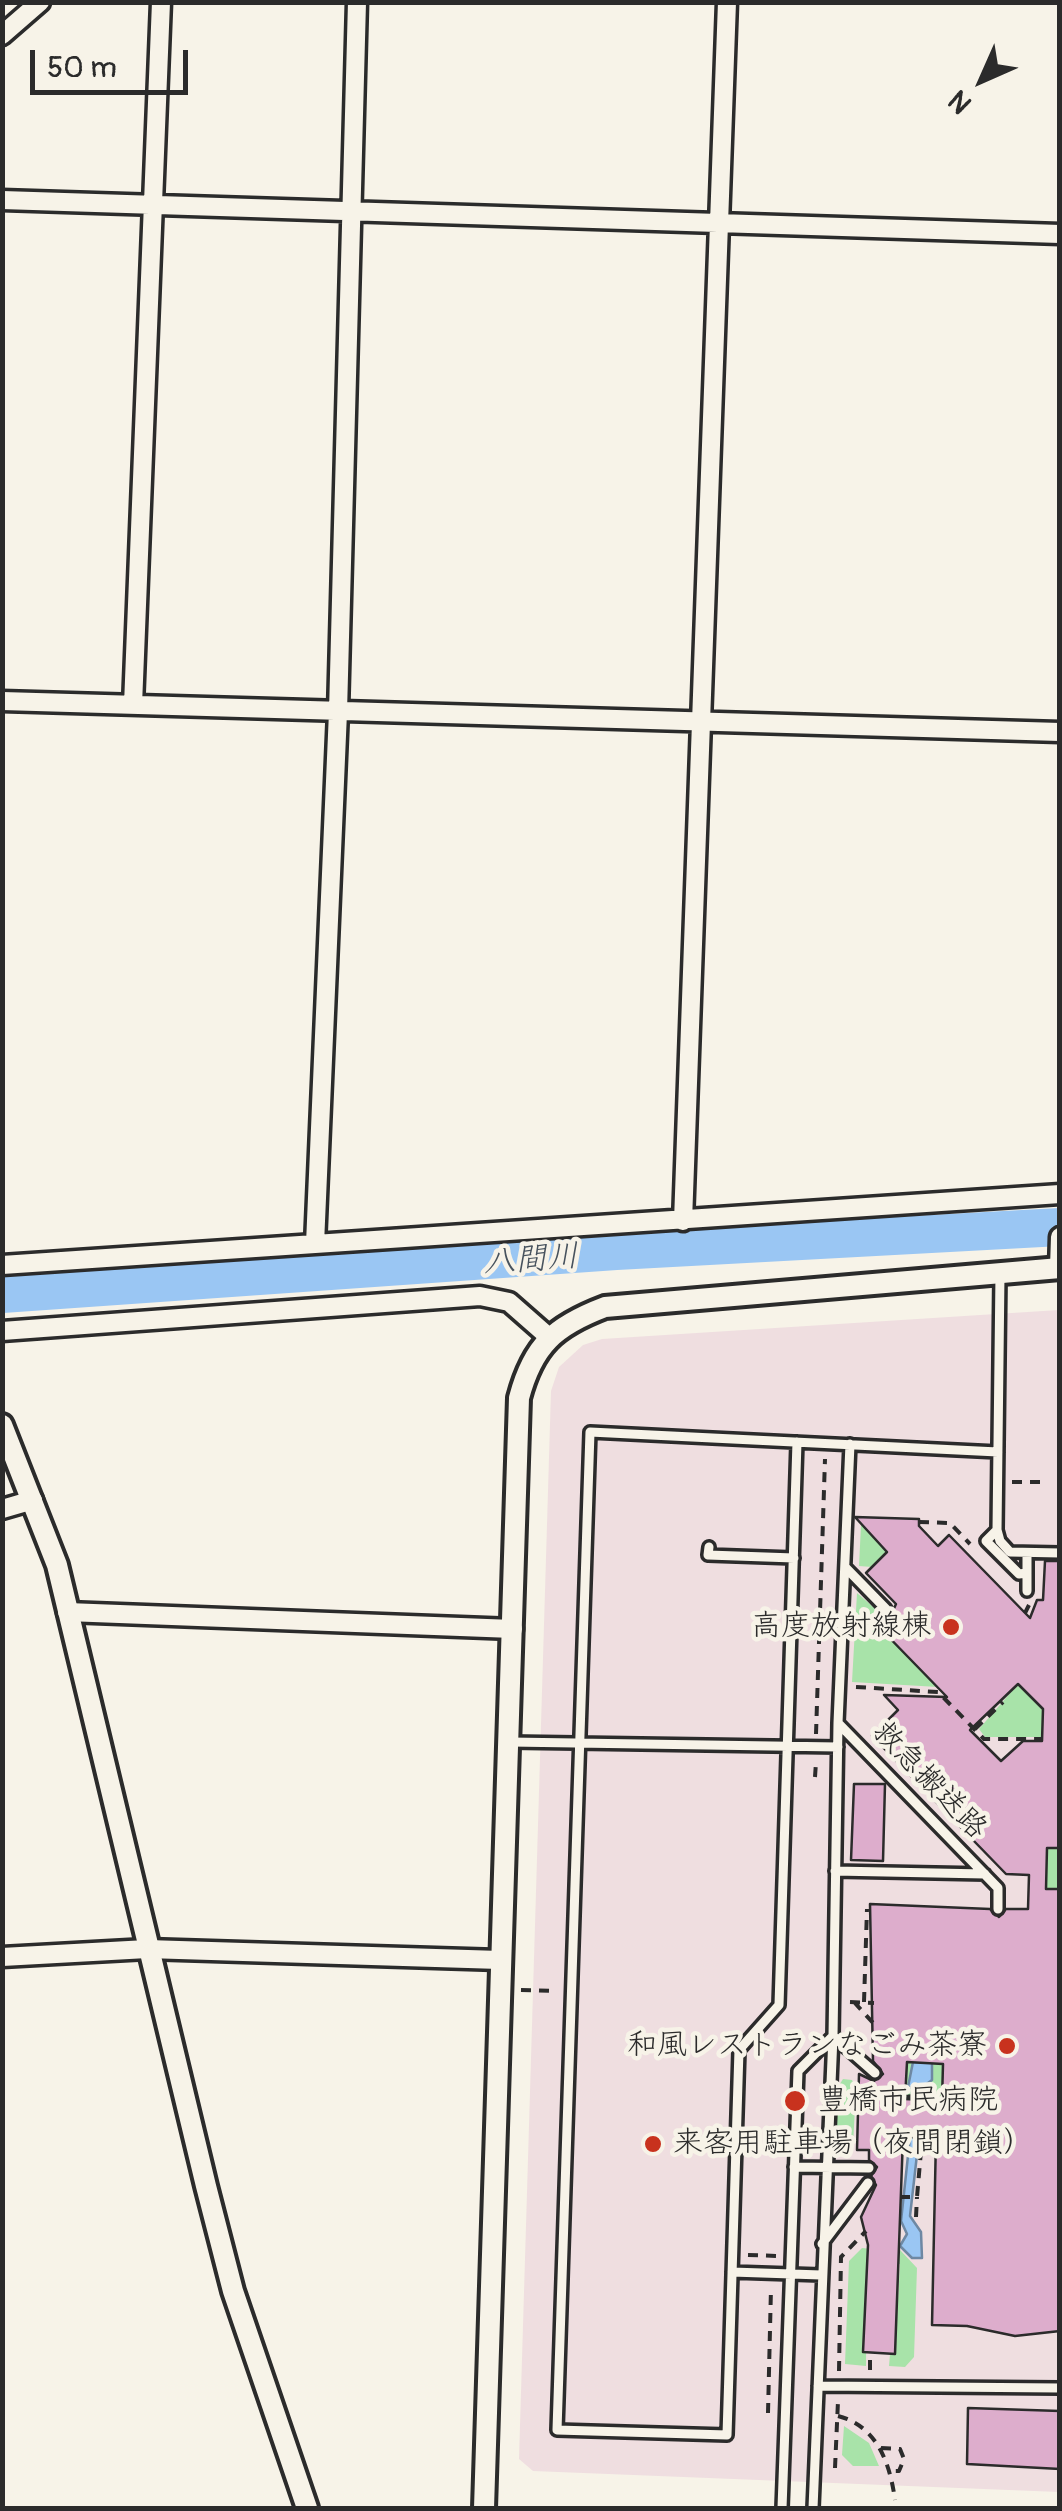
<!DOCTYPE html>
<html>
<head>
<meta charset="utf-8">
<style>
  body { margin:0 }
  #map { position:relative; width:1062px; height:2511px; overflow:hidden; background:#f7f3e8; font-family:Pangolin,sans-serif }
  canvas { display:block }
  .frame { position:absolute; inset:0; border:5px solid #2b2b2b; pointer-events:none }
  .north { position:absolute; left:932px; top:30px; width:100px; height:100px; -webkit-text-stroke:8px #f7f3e8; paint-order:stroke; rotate:225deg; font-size:28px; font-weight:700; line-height:40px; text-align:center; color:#2b2b2b }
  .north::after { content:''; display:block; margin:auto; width:35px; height:45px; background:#2b2b2b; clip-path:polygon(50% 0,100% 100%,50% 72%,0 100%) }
  .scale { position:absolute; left:30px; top:50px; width:158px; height:45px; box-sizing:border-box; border:5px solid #2b2b2b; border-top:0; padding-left:12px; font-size:30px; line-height:35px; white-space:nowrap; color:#2b2b2b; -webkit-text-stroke:8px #f7f3e8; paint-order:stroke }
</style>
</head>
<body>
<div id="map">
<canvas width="1062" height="2511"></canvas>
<div class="frame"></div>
<div class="north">N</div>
<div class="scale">50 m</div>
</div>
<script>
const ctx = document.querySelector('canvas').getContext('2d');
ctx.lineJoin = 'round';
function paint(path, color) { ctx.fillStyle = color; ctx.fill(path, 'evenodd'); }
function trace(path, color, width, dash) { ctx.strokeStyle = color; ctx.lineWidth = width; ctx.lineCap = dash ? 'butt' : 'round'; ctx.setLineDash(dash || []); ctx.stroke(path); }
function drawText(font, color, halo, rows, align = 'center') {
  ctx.font = font + ' Pangolin,"Klee One",sans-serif'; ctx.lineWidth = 9; ctx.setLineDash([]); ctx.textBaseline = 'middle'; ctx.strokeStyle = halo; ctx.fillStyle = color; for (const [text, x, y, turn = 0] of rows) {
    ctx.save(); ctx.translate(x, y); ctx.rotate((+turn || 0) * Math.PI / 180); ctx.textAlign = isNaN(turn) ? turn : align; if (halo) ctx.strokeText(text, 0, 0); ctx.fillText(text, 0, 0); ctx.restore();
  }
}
const built = new Path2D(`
  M1059 1310V2492L533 2471 519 2459 551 1391 559 1367 583 1345 602 1339Z`);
const green = new Path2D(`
  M861 1525H882L872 1536 887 1552 872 1567 859 1566Z
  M857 1593 884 1616 876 1625 938 1687 852 1682Z
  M1018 1684 1033 1700H1043L1042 1737H985L979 1729Z
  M1047 1848H1059V1889H1046Z
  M908 2036 943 2064 946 2096 941 2101 921 2099 913 2062 908 2086 912 2087V2099H905Z
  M843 2079 852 2080 856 2089 853 2145 843 2153 835 2143 838 2087Z
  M862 2248 882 2250 867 2262 866 2366 845 2364 849 2261Z
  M892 2250H900L917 2268 914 2357 905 2367 889 2366 890 2354 895 2353 900 2264 891 2263Z
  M844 2426 869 2443 879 2466H853L842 2455Z`);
const water = new Path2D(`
  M913 2062H932V2080L921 2088 924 2101 905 2100 912 2099V2088L908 2087Z
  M910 2137H919L910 2216 921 2232 922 2258H912L900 2246 907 2234 901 2221Z`);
const river = new Path2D(`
  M2 1294 616 1251 1060 1227`);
const building = new Path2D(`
  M855 1517 919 1519V1526L938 1546 949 1535 1030 1618 1037 1600H1043L1045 1561H1060V1848H1047L1046 1889H1060V2331L1015 2336 967 2326 932 2325 936 2138 903 2137 895 2354 863 2352 868 2245 861 2217 876 2185 871 2176 877 2167 869 2160V2150H857L859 2074 874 2081 883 2074 873 2061 870 1904 990 1909 999 1917 1006 1909H1028L1029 1875 1006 1874 872 1736 898 1710 884 1695 947 1697 876 1624 891 1615 896 1604 866 1573 887 1552ZM1018 1684 1043 1709 1042 1741H1023L1001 1761 970 1730ZM907 2062 943 2064 942 2101 905 2099Z
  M854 1784H885L883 1861 851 1860Z
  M968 2408 1060 2411V2469L967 2464Z`);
const path = new Path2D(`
  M1012 1482H1047
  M919 1522 950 1523 970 1544
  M1025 1613 1029 1605
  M856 1687 938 1692 984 1739H1042
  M975 1729 1003 1702
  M816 1734 825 1459
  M815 1777 816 1762
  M521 1990 554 1991
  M850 2002 874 2003
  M854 2002 874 2024
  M864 2002 867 1909
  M905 2097 921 2095
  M900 2197H917L921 2151 902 2150
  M916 2217 917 2197
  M748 2255 777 2256
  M870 2370V2353
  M839 2371 841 2257 866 2231
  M768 2413 771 2288
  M838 2416C877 2426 890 2463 895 2500
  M881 2448 900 2449 904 2459 899 2471H891
  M835 2468 838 2401`);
const service = new Path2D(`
  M1000 1274 997 1530 1000 1541 1010 1552 1060 1553
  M797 1442 779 2005 739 2050 727 2435 557 2430 590 1432C726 1438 862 1445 998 1452
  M997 1530 986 1541 1019 1574 1027 1573
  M709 1547 708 1555 794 1558
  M846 1568 886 1609
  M1027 1591V1553
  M838 1723 998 1888V1909
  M510 1742 838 1747
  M835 1871 985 1874
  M794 2167 869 2168
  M822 2244 868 2183
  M732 2272 821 2275
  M818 2386 1060 2388
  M782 2508 798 2071 833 2036 875 2073
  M813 2508 833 2036 838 1723 850 1444`);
const minor = new Path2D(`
  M2 35 40 2
  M2 200 1060 234
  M2 701 1060 732
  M133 705 161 2
  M683 1221 727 2
  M315 1244 338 712 357 2
  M2 1265 1060 1194
  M1059 1268 1060 1237
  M2 1331 480 1296 509 1302 550 1338
  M2 1509 33 1500
  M67 1612 513 1629
  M2 1957 147 1949 500 1960`);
const tertiary = new Path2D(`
  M2 1425 57 1565 206 2186 233 2291 307 2508
  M484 2508 519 1398C533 1345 555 1326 605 1307L1060 1268`);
const markers = [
  [951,1627,10,"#c8321e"],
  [1007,2046,10,"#c8321e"],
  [795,2101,12,"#c8321e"],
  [653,2144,10,"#c8321e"]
];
const poiNames = [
  ["高度放射線棟",931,1627],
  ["和風レストランなごみ茶寮",987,2046],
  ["豊橋市民病院",818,2101,"left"],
  ["来客用駐車場（夜間閉鎖）",673,2144,"left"]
];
const streetNames = [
  ["救急搬送路",929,1781,46]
];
const waterNames = [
  ["八間川",531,1261,-4]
];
paint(built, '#efdee0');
paint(green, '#a8e3a9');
paint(water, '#9ac6f3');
trace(water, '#6e88a3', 2.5);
trace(river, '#9ac6f3', 38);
paint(building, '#ddadcc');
trace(building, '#2b2b2b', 2.5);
trace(service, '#2b2b2b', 16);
trace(minor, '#2b2b2b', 25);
trace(tertiary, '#2b2b2b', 28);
trace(path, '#2b2b2b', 4, [10, 8]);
trace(service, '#f7f3e8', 9);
trace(minor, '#f7f3e8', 18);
trace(tertiary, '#f7f3e8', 20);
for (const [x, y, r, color] of markers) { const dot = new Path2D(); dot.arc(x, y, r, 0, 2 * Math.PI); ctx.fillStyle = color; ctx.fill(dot); trace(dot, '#f7f3e8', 4); }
drawText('30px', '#2b2b2b', '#f7f3e8', poiNames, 'right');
drawText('30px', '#2b2b2b', '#f7f3e8', streetNames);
drawText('italic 32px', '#47525d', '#f7f3e8', waterNames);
</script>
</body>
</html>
